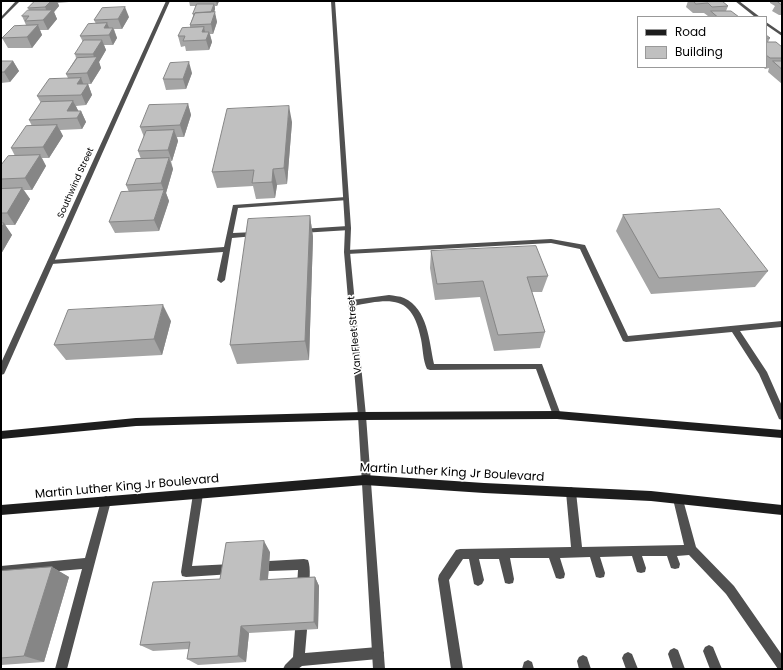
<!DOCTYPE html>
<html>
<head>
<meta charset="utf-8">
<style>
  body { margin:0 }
  #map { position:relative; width:783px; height:670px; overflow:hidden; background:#fff; font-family:Poppins,sans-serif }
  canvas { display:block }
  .frame { position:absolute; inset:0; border:2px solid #000; pointer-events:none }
  .legend { position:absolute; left:637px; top:16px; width:130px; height:52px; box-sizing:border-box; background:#fff; border:1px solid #999; margin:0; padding:5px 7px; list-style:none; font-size:12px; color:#000 }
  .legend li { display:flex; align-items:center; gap:8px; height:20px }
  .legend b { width:20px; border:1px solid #999 }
</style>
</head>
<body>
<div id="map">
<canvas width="783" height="670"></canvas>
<div class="frame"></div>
<ul class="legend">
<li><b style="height:5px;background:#1d1d1d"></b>Road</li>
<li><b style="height:11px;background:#c0c0c0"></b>Building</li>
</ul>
</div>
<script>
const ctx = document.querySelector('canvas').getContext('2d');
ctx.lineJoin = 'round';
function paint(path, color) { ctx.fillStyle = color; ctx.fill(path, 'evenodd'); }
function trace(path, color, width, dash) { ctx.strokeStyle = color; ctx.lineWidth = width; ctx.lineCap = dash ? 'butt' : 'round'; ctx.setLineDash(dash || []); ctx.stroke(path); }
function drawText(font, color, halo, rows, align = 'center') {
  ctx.font = font + ' Poppins,sans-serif'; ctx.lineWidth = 3.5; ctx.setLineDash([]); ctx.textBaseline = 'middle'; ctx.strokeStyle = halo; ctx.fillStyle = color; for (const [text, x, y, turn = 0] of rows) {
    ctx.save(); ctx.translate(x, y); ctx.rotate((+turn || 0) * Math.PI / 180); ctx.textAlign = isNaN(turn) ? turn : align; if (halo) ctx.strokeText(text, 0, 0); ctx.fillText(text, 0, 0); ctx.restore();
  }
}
const service = new Path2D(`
  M346 197 349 199 348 200 238 208 233 233 255 232 258 234 255 236 232 238 225 280 221 283 217 280 223 252 51 264 47 262 51 260 224 247 233 205Z
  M348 226 351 228 350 230 301 233 298 231 301 229Z
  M551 239 585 245 628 336 782 321 781 327 740 331 767 372 782 406V420L779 419 759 374 732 332 626 342 623 341 580 249 551 243 347 254 344 252 347 250Z
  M389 295C394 296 400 296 404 298 428 309 429 341 434 364H542L561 415 560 418 557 419 554 418 536 369 430 370 427 369C423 361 423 349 421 339 412 293 390 299 352 306L348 303 352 300Z
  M571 487 575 489 576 492 582 547 684 545 673 499 674 496 678 494 682 496 696 547 734 586 782 655V669H778L726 594 689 555 677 556 680 564 679 568 675 569 671 568 667 556H642L646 568 645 572 641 573 637 572 632 556 600 557 605 573 604 577 600 578 596 577 590 557 560 558 565 574 564 578 560 579 556 578 549 558H510L514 579 513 583 509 584 505 583 499 559H479L484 580 482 584 478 586 474 584 469 559H463L449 580 463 669H451L438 579 439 575 456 550 460 549 571 547 566 492 567 489Z
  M198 489 202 491 203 494 192 566 232 564 236 565 237 569 236 573 232 574 186 577 182 576 181 572 193 494 194 491Z
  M106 496 110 498 111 501 67 669H55L82 569 1 576V566L85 558 101 501 102 498Z
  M304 559 308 560C311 568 310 583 307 591L303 593 299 591 297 587 298 570 269 571 265 570 264 566 265 562 269 561Z
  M301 624 305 626 307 630 305 653 378 647 382 649 384 653 382 657 378 659 302 666 298 669H283L285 665 293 657 295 630 297 626Z
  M709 645 713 647 722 669H710L703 651 705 647Z
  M674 648 678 650 685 669H673L668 654 670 650Z
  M628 652 632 654 638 669H626L622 658 624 654Z
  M583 655 587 657 591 669H579L577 661 579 657Z
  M528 660 532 662 534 669H522L524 662Z`);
const minor = new Path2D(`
  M16 1H20L1 20V17Z
  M166 1H170L5 372 4 374 1 375V363Z
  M331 1H335L351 228 350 252 366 416 385 669H373L358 416 344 252 345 228Z
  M735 1H739L760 17H755Z
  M766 22 782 33V36L766 25Z`);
const secondary = new Path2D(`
  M557 411 782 430V438L557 419 362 420 136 426 1 439V431L136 418 362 412Z
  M365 475 484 483 651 491 782 505V515L651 501 484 493 365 485 1 515V505Z`);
const wall = new Path2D(`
  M35 1H70L69 2 58 3 59 6 54 12 57 19 48 30H40L42 35 32 48H8L2 38 26 25 22 16 29 10 28 8Z
  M189 1H219L217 6H215V9L214 12 217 22 213 34H210L212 42 209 50 186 51 185 46 181 47 178 36 190 28V25L193 16V14L196 6H190Z
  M688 1H722L728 6 726 11 739 17H709V16H708L704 13H693L686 7Z
  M767 1H782V15H779L772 11 775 6 770 3V1Z
  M129 17 122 29H114L117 38 113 45H104L106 50 99 62 101 68 91 84H88L92 95 86 105 76 106 78 111H81L86 122 82 129 60 130 63 136 49 158H42L46 166 32 190H24L30 199 15 225H5L12 235 1 254V165L15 156 11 148 32 126 29 120 41 103 37 96 68 78 66 74 76 58 75 54 83 42 80 36 96 24 94 20Z
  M766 35 770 38 768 42 782 47V84L768 72 769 68 765 69 763 67H766Z
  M1 61H13L19 71 10 82 1 83Z
  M192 73 186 89 166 90 163 79Z
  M188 104 191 115 184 137H177L178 141 172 161H171L173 169 166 193 169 201 159 231 115 233 109 222 129 192 126 185 141 159 138 151 144 137 140 127Z
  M292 122 287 184 277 185 275 198 256 199 253 186 217 188 212 172Z
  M623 215 768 271 755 287 651 294 616 231Z
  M310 216 313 237 309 360 237 364 230 345Z
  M431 251 548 276 542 292H532L545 332 540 348 494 351 480 297 435 300 430 268Z
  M171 321 162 355 66 360 54 345Z
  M270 552 268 580 315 577 319 586 318 629 249 633 246 662 198 665 187 659 189 649 153 651 140 645 220 579Z
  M52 567 69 577 44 662 1 665V571Z`);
const shadedWall = new Path2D(`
  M51 1H57L59 6 54 12 57 19 48 30 43 20 48 14 45 7Z
  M216 1H219L217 6Z
  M214 4 215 9 212 19 211 14Z
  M125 7 129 17 122 29 118 19Z
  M215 12 217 22 213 34 211 24Z
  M107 23 111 32 113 28 117 38 113 45 109 35 104 28Z
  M38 25 42 35 32 48 27 37Z
  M204 27 206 37 202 32Z
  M209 32 212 42 209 50 206 40Z
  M102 40 106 50 99 62 101 68 91 84 87 73 95 60 93 54Z
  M13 61 19 71 10 82 4 72Z
  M189 62 192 73 186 89 183 79Z
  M81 78 85 88 88 84 92 95 86 105 77 84Z
  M73 101 79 112 67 111Z
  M188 104 191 115 184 137 180 125Z
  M289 106 292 122 287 184 284 168Z
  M81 111 86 122 82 129 77 118Z
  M57 125 63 136 49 158 43 147Z
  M174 130 178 141 172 161 168 150Z
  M40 155 46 166 32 190 25 178Z
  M169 158 173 169 166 193 169 201 159 231 154 220 164 191 161 183Z
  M273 169 277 185 275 198 272 182Z
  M22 188 30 199 15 225 7 213Z
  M310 216 313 237 309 360 305 341Z
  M4 223 12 235 1 254V228Z
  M163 305 171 321 162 355 154 339Z
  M264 541 270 552 267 589 260 580Z
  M52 567 69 577 44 662 24 656Z
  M315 577 319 586 318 629 314 622Z
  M241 626 249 633 246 662 238 656Z`);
const building = new Path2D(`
  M35 1H51L45 7 28 8Z
  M694 1H722L728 6 712 7 708 3 696 4Z
  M777 1H782V5Z
  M197 4H214L211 12 195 13 194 14H193Z
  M125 7 118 19 94 20 102 8Z
  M28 10H52L43 20 25 21 29 16H22Z
  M711 11H731L739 17H718Z
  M215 12 211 24 190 25 195 13Z
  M107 23 104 28H113L109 35 80 36 88 24Z
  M38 25 27 37 2 38 14 26Z
  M204 27 202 32H209L206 40 183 41 185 36H178L182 28Z
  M766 35 770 38H766Z
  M84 40H102L93 54H75Z
  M766 42H776L782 47V58H770L766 55Z
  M97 57 87 73 66 74 77 58Z
  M1 61H13L4 72H1Z
  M773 61H782V69Z
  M189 62 183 79H163L170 63Z
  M81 78 77 84H88L81 95 37 96 49 79Z
  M73 101 67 111H81L77 118 29 120 41 102Z
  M188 104 180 125 140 127 149 105Z
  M289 106 284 168 273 169 272 182 252 183 254 170 212 172 227 109Z
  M57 125 43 147 11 148 26 126Z
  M174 130 168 150 138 151 146 131Z
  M40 155 25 178 1 179V165L8 156Z
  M169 158 161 183 126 185 136 159Z
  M22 188 7 213H1V189Z
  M164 190 154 220 109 222 121 192Z
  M720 209 768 271 659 278 623 215Z
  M310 216 305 341 230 345 248 219Z
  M1 223H4L1 228Z
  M536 246 548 276 527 277 545 332 498 335 483 281 437 284 431 251Z
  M163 305 154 339 54 345 68 310Z
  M264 541 260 580 315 577 314 622 241 626 238 656 187 659 190 642 140 645 153 582 220 579 226 543Z
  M52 567 24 656 1 658V571Z`);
const farStreetnames = [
  ["Southwind Street",76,183,-66]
];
const streetNames = [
  ["Van Fleet Street",355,335,-95]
];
const nearStreetnames = [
  ["Martin Luther King Jr Boulevard",452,473,3],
  ["Martin Luther King Jr Boulevard",127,487,-5]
];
paint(service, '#505050');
paint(minor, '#505050');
paint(secondary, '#1d1d1d');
paint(wall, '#a5a5a5');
paint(shadedWall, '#868686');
paint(building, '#c0c0c0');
trace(building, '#868686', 1);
drawText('9px', '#000', '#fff', farStreetnames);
drawText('10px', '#000', '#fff', streetNames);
drawText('12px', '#000', '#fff', nearStreetnames);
</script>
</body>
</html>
